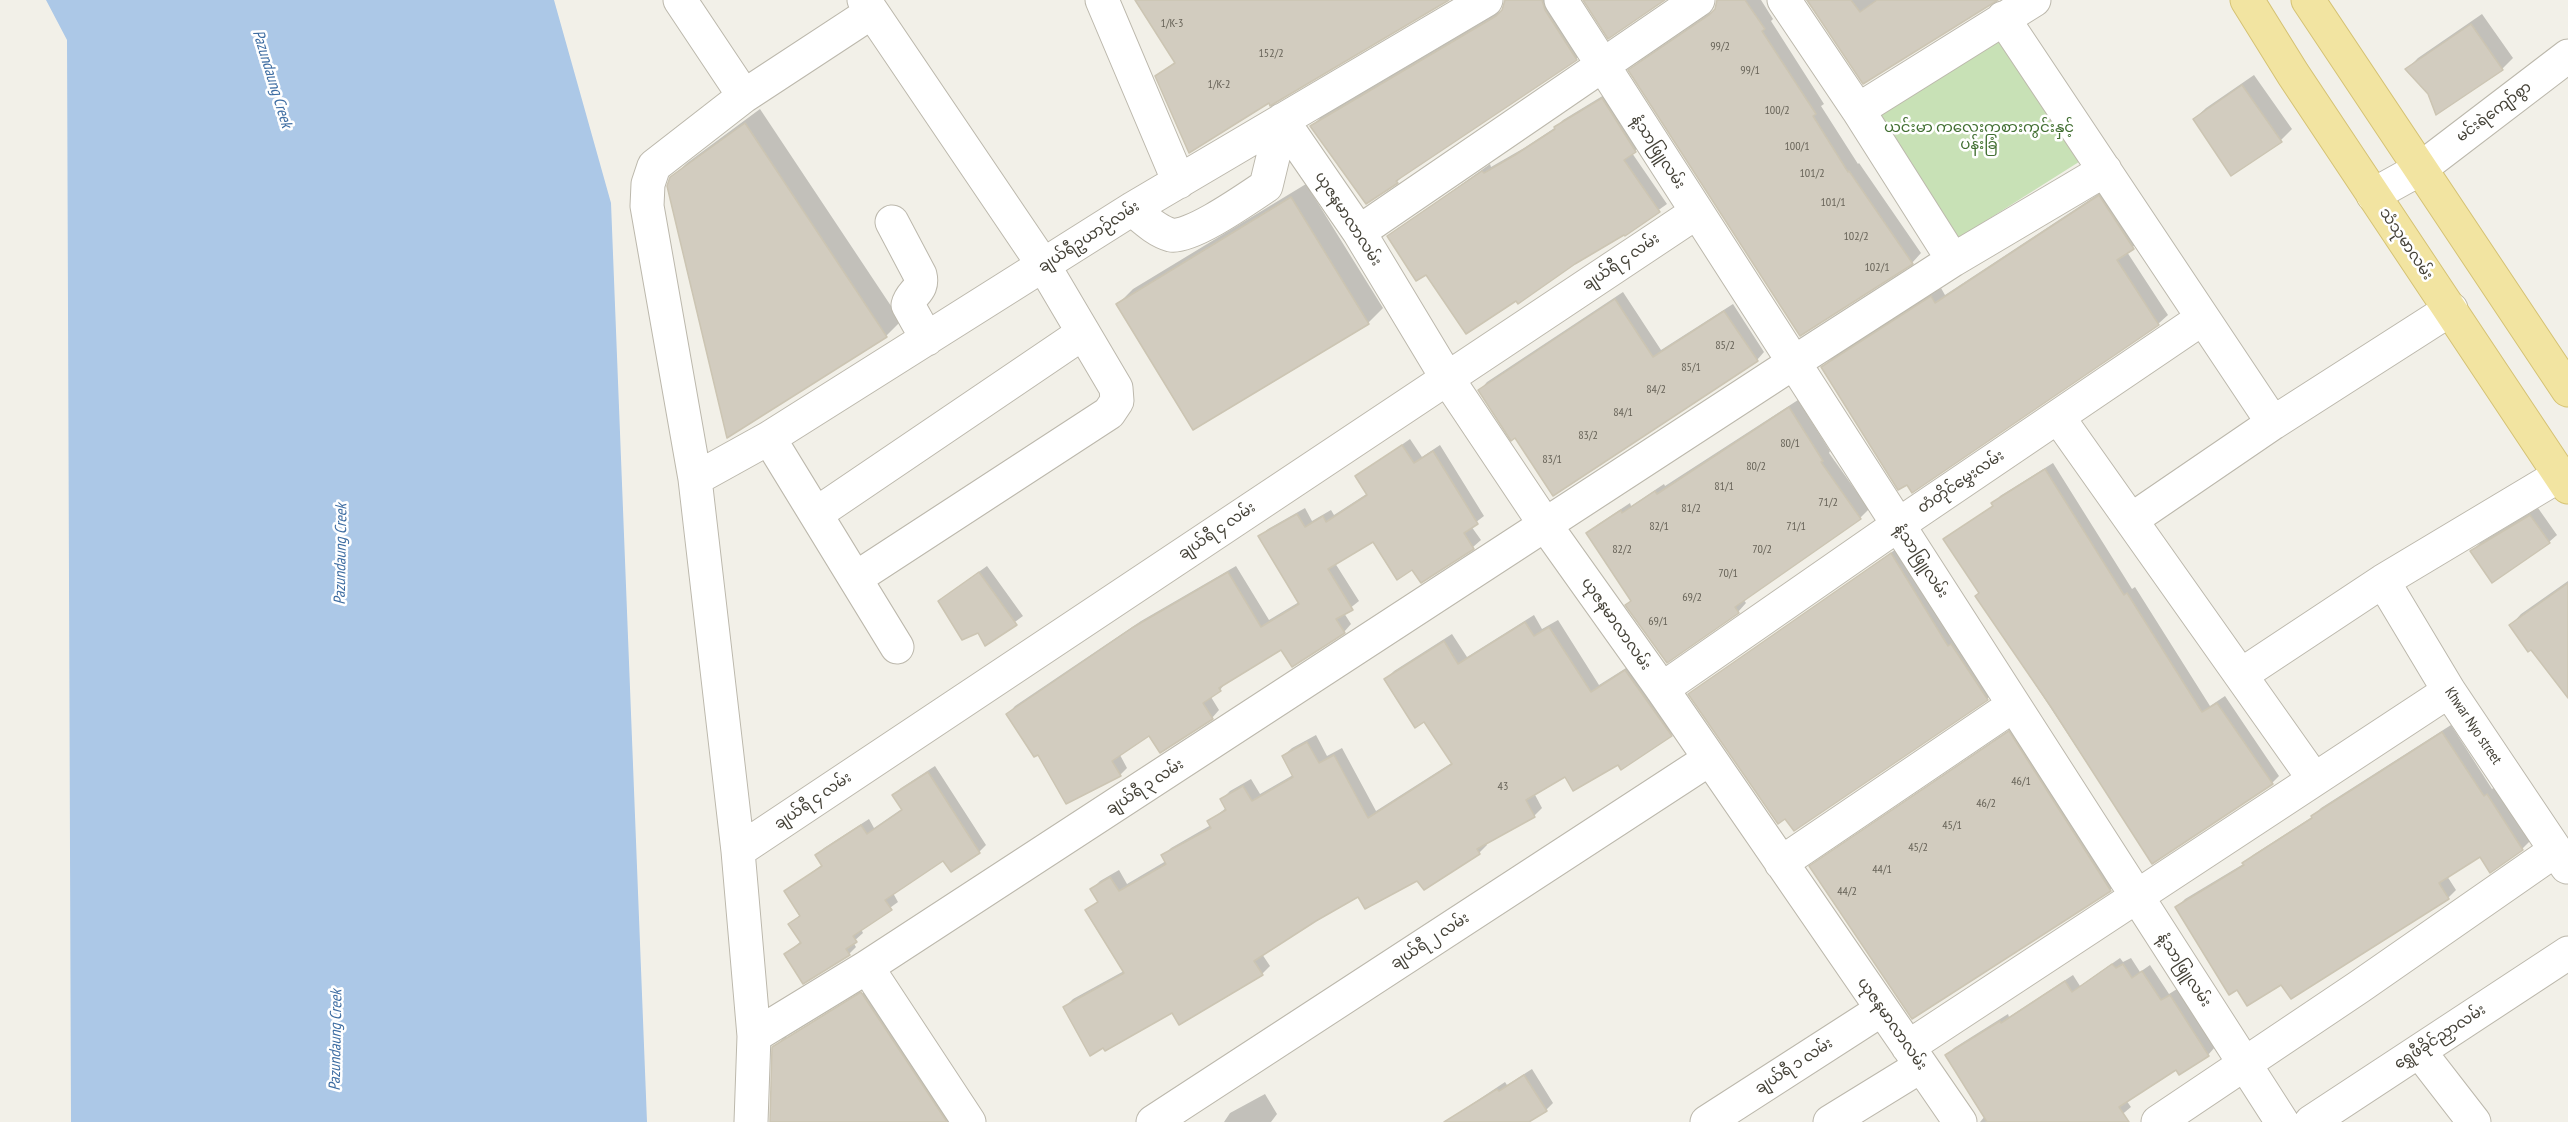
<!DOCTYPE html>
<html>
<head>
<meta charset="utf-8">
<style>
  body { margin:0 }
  canvas { display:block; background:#f2f0e8 }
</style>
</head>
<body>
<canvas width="2568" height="1122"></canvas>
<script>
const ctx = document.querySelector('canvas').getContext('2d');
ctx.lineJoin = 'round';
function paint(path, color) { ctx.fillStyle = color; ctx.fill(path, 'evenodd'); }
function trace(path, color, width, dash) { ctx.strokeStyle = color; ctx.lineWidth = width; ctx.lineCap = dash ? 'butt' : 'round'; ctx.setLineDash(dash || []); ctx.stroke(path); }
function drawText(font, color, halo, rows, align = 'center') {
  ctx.font = font + ' "PT Sans Narrow","Noto Sans Myanmar",sans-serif'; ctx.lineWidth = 5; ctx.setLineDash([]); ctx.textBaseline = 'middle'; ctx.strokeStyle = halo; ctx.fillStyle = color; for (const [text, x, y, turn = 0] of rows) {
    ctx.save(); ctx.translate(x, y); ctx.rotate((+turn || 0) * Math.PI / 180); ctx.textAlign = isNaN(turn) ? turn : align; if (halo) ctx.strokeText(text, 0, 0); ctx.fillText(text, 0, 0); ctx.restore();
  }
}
const green = new Path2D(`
  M2002 35 2082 160 1957 239 1877 114Z`);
const water = new Path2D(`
  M46 0H554L611 203 647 1122H71L67 40Z`);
const shadow = new Path2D(`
  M1137 0H1446L1269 101 1156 77 1176 61Z
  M1506 0H1554L1586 49 1576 59 1406 172 1397 182 1312 126 1321 117 1504 9Z
  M1718 0H1761L1773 19 1771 21 1824 104 1821 106 1858 164 1859 163 1921 253 1912 263 1630 71 1640 61 1717 8Z
  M1806 0H1993L1864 82Z
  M2482 14 2513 58 2502 69 2429 94 2407 69 2418 58Z
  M2254 75 2292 129 2281 140 2194 119 2206 108Z
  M1609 92 1643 144 1632 153 1667 204 1625 234 1426 273 1389 236 1490 164 1491 167 1524 148 1556 127 1563 120Z
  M760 109 901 321 886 336 671 178 687 163Z
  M1306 184 1383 308 1368 323 1118 304 1133 289Z
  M2109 187 2143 238 2127 252 2168 315 2158 324 1913 491 1823 367 1832 358 1941 288 1945 295Z
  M1623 292 1661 350 1733 304 1764 352 1757 360 1480 390 1487 382Z
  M1798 400 1830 451 1829 453 1869 509 1860 518 1743 599 1746 603 1738 612 1633 600 1588 533 1597 525 1630 503 1631 506 1664 484 1665 486Z
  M1410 439 1422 457 1440 445 1484 516 1471 526 1481 540 1473 547 1421 581 1412 568 1374 540 1335 563 1359 601 1344 613 1351 624 1344 632 1282 648 1227 681 1220 690 1211 697 1219 710 1212 718 1150 734 1120 755 1127 768 1120 775 1038 753 1008 714 1015 706 1141 621 1236 566 1269 620 1299 602 1260 536 1268 529 1305 508 1312 521 1331 510 1334 515 1368 493 1357 476Z
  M2053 463 2132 589 2135 587 2210 706 2225 696 2279 776 2272 783 2152 862 1977 596 1981 592 1945 539 1994 505 2000 496Z
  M2538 508 2557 535 2549 542 2472 551 2480 543Z
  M1899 547 1995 691 1987 699 1795 829 1690 694Z
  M987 566 1023 616 985 644 979 630 948 594Z
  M2568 581V695L2511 625 2521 614Z
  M1534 615 1542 629 1558 620 1599 685 1634 663 1679 727 1671 735 1618 763 1565 775 1534 793 1542 808 1534 816 1486 843 1487 845 1479 853 1418 879 1359 895 1315 920 1262 954 1270 966 1262 974 1172 1011 1065 1007 1073 999 1124 971 1087 910 1099 900 1092 889 1100 881 1119 870 1127 884 1166 861 1163 856 1171 848 1211 825 1209 821 1226 808 1221 800 1230 791 1251 779 1260 794 1293 775 1283 756 1292 748 1316 735 1327 756 1342 748 1376 811 1453 762 1425 720 1386 679 1394 671 1452 634 1467 657Z
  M2016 725 2118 882 2110 890 1912 1017 1811 867 1819 859Z
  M2451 725 2492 789 2495 787 2530 841 2522 849 2481 855 2447 876 2456 890 2448 898 2282 983 2177 907 2185 899 2245 863 2253 855 2312 817 2321 808Z
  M935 766 986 845 979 852 944 859 893 893 898 902 861 929 863 933 853 942 856 947 849 954H786L801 941 790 924 801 914 786 891 823 864 817 855 824 848 869 819 874 828 903 808 894 795 901 788Z
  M2120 958 2123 962 2131 958 2140 972 2150 965 2169 994 2177 989 2215 1047 2208 1055 2176 1068 2126 1100 2131 1107 2113 1122H1980L1985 1116 1947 1055 1954 1048 2008 1014 2009 1017 2073 975 2080 986Z
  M876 979 972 1122H771L774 1047 789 1033ZM867 987 868 990 786 1040V1037Z
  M1532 1069 1553 1103 1546 1110 1514 1122H1445L1505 1082 1507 1085Z
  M1265 1094 1277 1114 1271 1122H1224L1230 1113Z`);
const building = new Path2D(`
  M1135 0H1449L1270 106 1269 103 1189 153 1155 76 1175 63Z
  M1505 0H1542L1545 10 1577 60 1396 181 1398 183 1366 204 1310 126 1496 16 1502 10Z
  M1583 0H1665L1608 39Z
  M1717 0H1745L1765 29 1762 31 1816 114 1813 116 1848 172 1849 171 1913 264 1800 336 1628 70 1709 15 1715 9Z
  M1807 0H1851L1860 12 1877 0H1998L1863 84Z
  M2471 24 2503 70 2436 115 2428 94 2405 69Z
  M2242 85 2282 142 2231 176 2193 119Z
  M1602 98 1636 152 1624 160 1660 212 1625 236 1624 235 1575 264 1518 304 1516 301 1466 334 1426 275 1416 281 1387 236 1482 171 1484 173 1515 155 1555 129 1554 127Z
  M745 123 887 337 727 438 667 186 670 177Z
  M2099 195 2134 249 2117 260 2159 325 1912 493 1907 485 1898 490 1821 367 1931 296 1935 303Z
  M1291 197 1369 324 1193 430 1116 304Z
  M1615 299 1653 357 1724 311 1758 361 1553 496 1515 438 1511 441 1478 390Z
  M1789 407 1823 461 1821 462 1861 519 1735 607 1739 613 1667 663 1625 605 1631 601 1586 533 1621 510 1622 513 1655 491 1657 494Z
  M1402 445 1414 463 1433 451 1478 524 1464 533 1474 549 1421 583 1412 570 1397 580 1373 542 1328 569 1353 610 1336 619 1345 633 1292 667 1281 650 1219 688 1221 691 1203 703 1213 719 1160 753 1149 736 1112 761 1121 776 1066 804 1038 755 1034 757 1006 714 1132 628 1228 572 1261 627 1299 604 1258 536 1297 514 1305 527 1323 516 1326 522 1367 495 1355 476Z
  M2045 469 2124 595 2127 593 2202 712 2217 703 2273 784 2152 864 2051 707 1975 596 1979 593 1943 539 1993 506 1991 503Z
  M2530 515 2550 543 2492 583 2470 551Z
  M1891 553 1948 646 1951 644 1988 700 1794 831 1785 819 1778 824 1688 694Z
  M979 572 1017 625 985 646 978 633 962 640 938 601Z
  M2568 583V698L2531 650 2528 652 2509 625Z
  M1525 622 1534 636 1549 627 1591 692 1625 670 1672 736 1621 770 1618 765 1573 791 1565 777 1526 800 1535 817 1477 849 1480 854 1424 890 1417 881 1365 909 1358 897 1316 921 1254 961 1263 975 1179 1025 1172 1013 1105 1051 1103 1048 1090 1056 1063 1007 1124 973 1085 910 1098 902 1090 889 1110 877 1119 891 1166 864 1161 855 1211 828 1207 821 1226 810 1220 799 1243 786 1252 801 1293 777 1282 756 1307 742 1319 763 1334 755 1368 818 1452 764 1424 722 1415 728 1384 679 1444 641 1458 664Z
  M2009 731 2111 891 1912 1019 1809 866Z
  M2442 732 2484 796 2487 794 2523 850 2490 873 2480 857 2439 883 2449 899 2291 999 2281 985 2247 1006 2237 990 2229 995 2175 907 2244 865 2242 863 2312 818 2311 816Z
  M928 772 980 853 951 872 943 861 885 900 892 910 853 936 857 942 846 949 850 955 803 984 784 954 801 943 788 924 800 916 784 891 822 866 815 855 861 825 867 834 902 810 892 795Z
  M2112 964 2116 968 2123 964 2132 978 2142 971 2161 1000 2170 995 2209 1056 2179 1075 2176 1070 2119 1107 2129 1122H1987L1945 1055 2000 1021 2001 1023 2065 981 2072 992Z
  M861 992 947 1122H770L772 1047Z
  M1524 1075 1547 1111 1529 1122H1444L1497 1089 1499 1091Z`);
const minor = new Path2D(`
  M680 0 744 96
  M1102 0 1179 182
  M1561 0 2282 1122
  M1784 0 1858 110 1953 260
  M2003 18 2273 423
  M1858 110 2034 0
  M1282 120 1359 232 1447 378 1546 526 1662 689 1960 1122
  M2373 195 2420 169 2568 56
  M1132 209C1143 218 1156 231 1171 235 1190 239 1248 198 1266 186L1282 120
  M892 222 920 275C924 291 911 292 908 305L927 339
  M1359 232 1698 0
  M2058 417 2314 779
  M769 438 897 647
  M695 479 769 438 1132 209 1486 0
  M816 514 1083 333
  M2131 520 2273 423 2451 309
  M856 578 1109 413 1117 401 1116 388 1044 266 864 0
  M2383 581 2449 691 2567 867
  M2241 675 2383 581 2560 475
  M1662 689 1898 525 2203 318
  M738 851 1697 212
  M1781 863 2014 705
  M867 967 969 1122
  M754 1036 867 967 1793 363 1953 260 2105 170
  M1908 1047 2449 691
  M2419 1051 2474 1122
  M751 1122 754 1036 738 851 695 479 647 206 648 184 654 166 744 96 872 12
  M1153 1122 1708 760
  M1707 1122 1881 1010
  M1830 1122 1921 1066
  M2158 1122 2359 987 2556 850
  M2311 1122 2568 953`);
const major = new Path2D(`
  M2247 0 2293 74 2568 487
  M2308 0 2568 390`);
const numberNames = [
  ["1/K-3",1172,24],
  ["99/2",1720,47],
  ["152/2",1271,54],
  ["99/1",1750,71],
  ["1/K-2",1219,85],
  ["100/2",1777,111],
  ["100/1",1797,147],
  ["101/2",1812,174],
  ["101/1",1833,203],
  ["102/2",1856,237],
  ["102/1",1877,268],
  ["85/2",1725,346],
  ["85/1",1691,368],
  ["84/2",1656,390],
  ["84/1",1623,413],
  ["83/2",1588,436],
  ["80/1",1790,444],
  ["83/1",1552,460],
  ["80/2",1756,467],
  ["81/1",1724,487],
  ["71/2",1828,503],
  ["81/2",1691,509],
  ["82/1",1659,527],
  ["71/1",1796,527],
  ["82/2",1622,550],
  ["70/2",1762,550],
  ["70/1",1728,574],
  ["69/2",1692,598],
  ["69/1",1658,622],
  ["46/1",2021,782],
  ["43",1503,787],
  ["46/2",1986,804],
  ["45/1",1952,826],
  ["45/2",1918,848],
  ["44/1",1882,870],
  ["44/2",1847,892]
];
const streetNames = [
  ["မင်းရဲကျော်စွာ",2494,112,-37],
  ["နံ့သာဖြူလမ်း",1658,152,57],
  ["ယုဇနမာလာလမ်း",1348,219,57],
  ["ချယ်ရီဥယာဉ်လမ်း",1089,237,-33],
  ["သံသုမာလမ်း",2406,244,56],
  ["ချယ်ရီ ၄ လမ်း",1621,262,-34],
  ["တံတိုင်မွှေးလမ်း",1961,482,-34],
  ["ချယ်ရီ ၄ လမ်း",1217,531,-34],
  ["နံ့သာဖြူလမ်း",1921,561,57],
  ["ယုဇနမာလာလမ်း",1616,624,55],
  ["Khwar Nyo street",2473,726,56],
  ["ချယ်ရီ ၃ လမ်း",1145,787,-33],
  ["ချယ်ရီ ၄ လမ်း",813,801,-34],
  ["ချယ်ရီ ၂ လမ်း",1430,941,-33],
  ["နံ့သာဖြူလမ်း",2184,970,57],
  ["ယုဇနမာလာလမ်း",1892,1024,55],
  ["ရွှေဖီခိုင်ညှာလမ်း",2440,1037,-33],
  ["ချယ်ရီ ၁ လမ်း",1794,1066,-33]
];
const parkNames = [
  ["ယင်းမာ ကလေးကစားကွင်းနှင့်",1979,128],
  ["ပန်းခြံ",1979,145]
];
const waterNames = [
  ["Pazundaung Creek",272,79,73],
  ["Pazundaung Creek",341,554,-89],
  ["Pazundaung Creek",336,1040,-89]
];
paint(green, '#c8e1b6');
paint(water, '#acc8e7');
paint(shadow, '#0003');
paint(building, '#d2ccbf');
trace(building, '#ccc5b3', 1.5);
trace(minor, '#bcb8ac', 35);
trace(major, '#d5c273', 35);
trace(minor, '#fff', 33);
trace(major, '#f2e4a1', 33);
drawText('12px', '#686459', null, numberNames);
drawText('15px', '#444137', '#fff', streetNames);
drawText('15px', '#426f32', '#fff', parkNames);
drawText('italic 16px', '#3e6da2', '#fff', waterNames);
</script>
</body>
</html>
